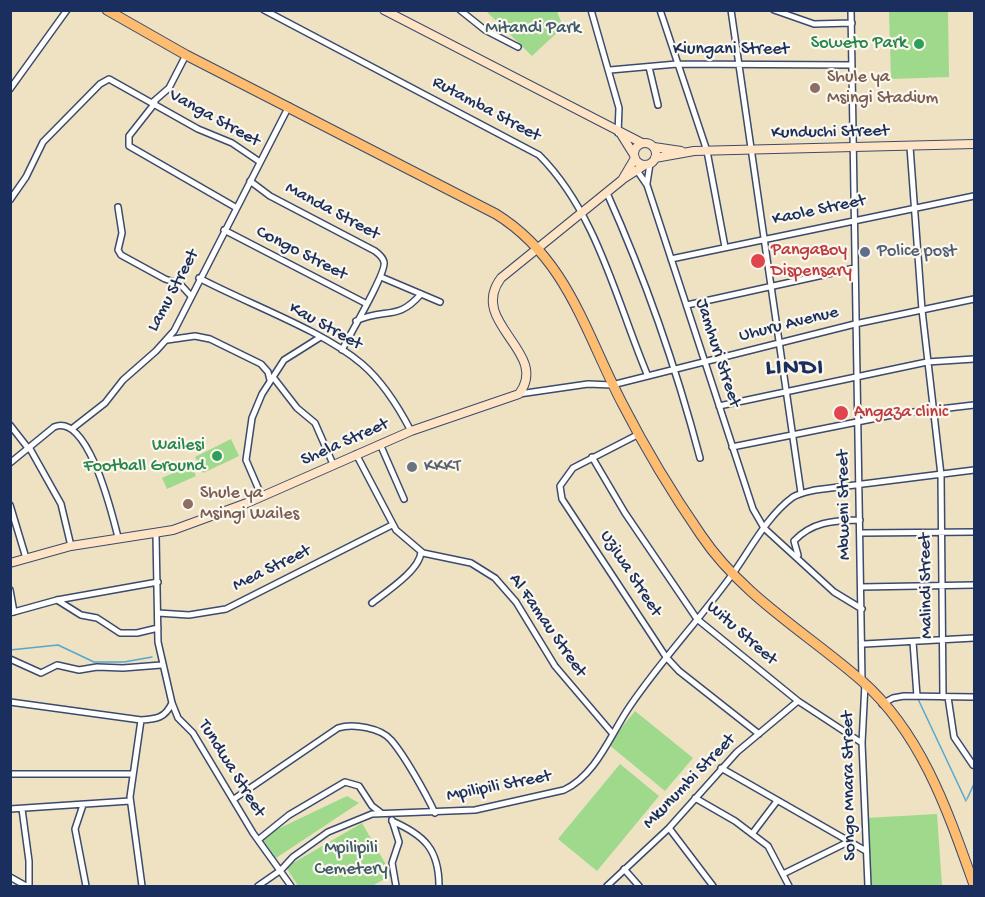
<!DOCTYPE html>
<html>
<head>
<meta charset="utf-8">
<style>
  body { margin:0 }
  #map { position:relative; width:985px; height:897px; overflow:hidden; background:#eee2c2; font-family:"Gochi Hand",sans-serif }
  canvas { display:block }
  .frame { position:absolute; inset:0; border:12px solid #1b2f5e; pointer-events:none }
</style>
</head>
<body>
<div id="map">
<canvas width="985" height="897"></canvas>
<div class="frame"></div>
</div>
<script>
const ctx = document.querySelector('canvas').getContext('2d');
ctx.lineJoin = 'round';
function paint(path, color) { ctx.fillStyle = color; ctx.fill(path, 'evenodd'); }
function trace(path, color, width, dash) { ctx.strokeStyle = color; ctx.lineWidth = width; ctx.lineCap = dash ? 'butt' : 'round'; ctx.setLineDash(dash || []); ctx.stroke(path); }
function drawText(font, color, halo, rows, align = 'center') {
  ctx.font = font + ' "Gochi Hand",sans-serif'; ctx.lineWidth = 4.5; ctx.setLineDash([]); ctx.textBaseline = 'middle'; ctx.strokeStyle = halo; ctx.fillStyle = color; for (const [text, x, y, turn = 0] of rows) {
    ctx.save(); ctx.translate(x, y); ctx.rotate((+turn || 0) * Math.PI / 180); ctx.textAlign = isNaN(turn) ? turn : align; if (halo) ctx.strokeText(text, 0, 0); ctx.fillText(text, 0, 0); ctx.restore();
  }
}
const green = new Path2D(`
  M486 11H557L563 27 532 56Z
  M889 11H948L949 77 891 79Z
  M231 439 239 456 203 473 195 457Z
  M191 465 196 476 167 489 162 478Z
  M635 711 693 758 665 791 608 744Z
  M620 764 659 796 597 871 558 839Z
  M347 796 359 803 276 858 261 837Z
  M937 814 942 886H870L866 818Z
  M362 823 392 875 372 886H298L286 867Z`);
const stream = new Path2D(`
  M10 650 58 645 94 662H124L152 657
  M918 699 966 801
  M967 799 974 784`);
const street = new Path2D(`
  M264 10 539 155C597 213 616 300 647 374
  M460 10 485 30 518 47
  M591 10 619 108 618 133
  M660 10 707 151 725 247
  M731 10 801 493
  M774 10 814 24 852 23
  M851 10 862 680
  M649 67 658 105
  M610 70 677 64 852 65
  M10 89 67 10
  M153 102 169 88 186 55
  M155 103 129 136V146L235 207
  M910 147 922 310 941 475 943 697
  M638 172 647 185 753 509 764 528 834 592 862 609
  M250 181 270 196 375 251C379 254 383 257 384 262 387 272 349 336 342 350
  M647 183 650 164
  M607 193C645 278 676 367 700 458
  M10 200 26 177 43 142 100 84 109 79 198 129 232 143 260 162
  M118 207 122 233 118 250 121 255 165 279 180 284 191 296
  M224 230 365 303
  M671 259 974 196
  M381 277 440 302
  M199 278C248 304 322 330 362 364 383 382 398 406 411 431
  M687 305 855 268
  M356 321C385 307 397 322 421 294
  M167 340 195 336 210 339 261 364 268 372 270 380
  M273 377 297 408 315 423 333 464
  M519 394 588 384 612 385 855 324 974 299
  M719 406 927 362 974 359
  M10 425 28 448
  M73 428 105 403 123 380 156 351 174 331 289 106
  M639 434 573 468 560 486 562 499 666 657 679 671 759 734
  M380 444 404 499
  M29 447 61 504 71 546
  M732 447 897 414 974 405
  M356 454 396 530 423 553 471 563 495 578 516 602 555 666 612 733
  M592 457 625 513 697 619 798 701 862 743
  M10 463 54 427C88 412 112 514 118 537
  M262 497 246 460 252 418 262 394 284 360 319 338
  M10 505 26 558
  M860 533 974 532
  M156 535 158 642 172 703 178 718 193 733 253 833 291 886
  M798 555 794 541C813 521 834 521 860 520
  M861 587 974 585
  M10 590 14 612
  M57 600 81 615 97 618 120 633H137L158 628
  M372 603C386 592 420 570 421 552
  M10 613 57 600 158 582
  M158 613 189 615 226 609 392 525
  M913 642 917 696
  M864 644 974 638
  M10 659 41 673 57 665 79 670 97 667 123 668 161 665
  M865 684 862 743 868 886
  M948 697 954 737 973 765
  M10 702 141 720C157 719 165 718 172 703
  M882 704 893 698 904 696 974 697
  M141 720 130 797 142 886
  M721 768 866 851
  M10 774H132
  M695 798 735 821 768 846 789 886
  M234 799 338 728C353 723 381 728 391 740 405 756 426 794 435 813
  M83 805 75 829 86 886
  M10 809 130 801
  M22 809 29 861V886
  M392 820 399 842 392 863 396 886
  M392 821C424 835 439 849 439 886
  M669 828 713 886
  M752 834 777 801
  M258 840 289 815 345 782 359 786 372 806 380 812
  M624 869 639 886
  M783 874 848 842
  M10 877 26 886
  M258 886 281 870 293 857 328 832 372 814 475 810 564 790C597 774 610 735 630 706 662 659 701 618 734 572 751 548 768 515 793 497 800 493 807 492 815 490L974 470
  M607 886 669 828 737 752 798 701`);
const secondary = new Path2D(`
  M384 10 642 143
  M621 134 634 155
  M634 154a11 11 0 1 1 22 0a11 11 0 1 1-22 0Z
  M654 147 681 151
  M655 158 694 151 974 144
  M623 179 645 165
  M10 563 71 546 173 530 247 503 411 431 519 394C551 352 467 323 501 278L622 180 635 158`);
const highway = new Path2D(`
  M107 10 186 55 496 214C567 258 585 332 622 403 645 448 672 493 701 535 742 596 807 633 862 681 922 734 948 812 974 885`);
const markers = [
  [919,44,6,"#2e9e5b"],
  [815,88,6,"#8d6e63"],
  [865,252,6,"#5c6f8a"],
  [758,261,8,"#e0444e"],
  [841,413,8,"#e0444e"],
  [217,456,6,"#2e9e5b"],
  [412,467,6,"#6b7280"],
  [188,504,6,"#8d6e63"]
];
const parkNames = [
  ["Mitandi Park",533,29],
  ["Mpilipili",351,849],
  ["Cemetery",351,870]
];
const leisureNames = [
  ["Soweto Park",907,44],
  ["Wailesi",205,446],
  ["Football Ground",205,467]
];
const streetNames = [
  ["Kiungani Street",731,50],
  ["Rutamba Street",486,110,28],
  ["Vanga Street",214,119,29],
  ["Kunduchi Street",830,133,-1],
  ["Kaole Street",819,211,-12],
  ["Manda Street",332,212,28],
  ["Congo Street",301,254,27],
  ["Lamu Street",174,291,-62],
  ["Uhuru Avenue",789,325,-14],
  ["Kau Street",325,327,29],
  ["Jamhuri Street",717,353,72],
  ["Shela Street",345,443,-24],
  ["Mbweni Street",845,505,-91],
  ["Mea Street",272,569,-26],
  ["Uziwa Street",630,574,57],
  ["Malindi Street",927,586,-91],
  ["Al Famau Street",547,626,55],
  ["Witu Street",741,634,41],
  ["Tundwa Street",231,769,58],
  ["Mkunumbi Street",690,782,-46],
  ["Songo Mnara Street",850,786,-91],
  ["Mpilipili Street",499,787,-11]
];
const educationNames = [
  ["Shule ya",827,78],
  ["Msingi Stadium",827,99],
  ["Shule ya",200,494],
  ["Msingi Wailes",200,515]
];
const healthNames = [
  ["PangaBoy",771,251],
  ["Dispensary",771,272],
  ["Angaza clinic",854,413]
];
const serviceNames = [
  ["Police post",877,252]
];
const worshipNames = [
  ["KKKT",424,467]
];
const districtNames = [
  ["LINDI",795,369]
];
paint(green, '#9ed98c');
trace(stream, '#55a7d0', 1.5);
trace(street, '#3b4a6d', 8);
trace(secondary, '#3b4a6d', 10);
trace(highway, '#3b4a6d', 11);
trace(street, '#fff', 5);
trace(secondary, '#fee4c5', 8);
trace(highway, '#fdbc6f', 9);
for (const [x, y, r, color] of markers) { const dot = new Path2D(); dot.arc(x, y, r, 0, 2 * Math.PI); ctx.fillStyle = color; ctx.fill(dot); trace(dot, '#fbf7ec', 2); }
drawText('18px', '#3c5a6a', '#fbf7ec', parkNames);
drawText('18px', '#27864d', '#fbf7ec', leisureNames, 'right');
drawText('18px', '#1b2f5e', '#fbf7ec', streetNames);
drawText('18px', '#785e54', '#fbf7ec', educationNames, 'left');
drawText('18px', '#be3a42', '#fbf7ec', healthNames, 'left');
drawText('18px', '#4e5e75', '#fbf7ec', serviceNames, 'left');
drawText('18px', '#5b616d', '#fbf7ec', worshipNames, 'left');
ctx.letterSpacing = '1.5px';
drawText('bold 24px', '#1b2f5e', '#fbf7ec', districtNames);
ctx.letterSpacing = '0px';
</script>
</body>
</html>
